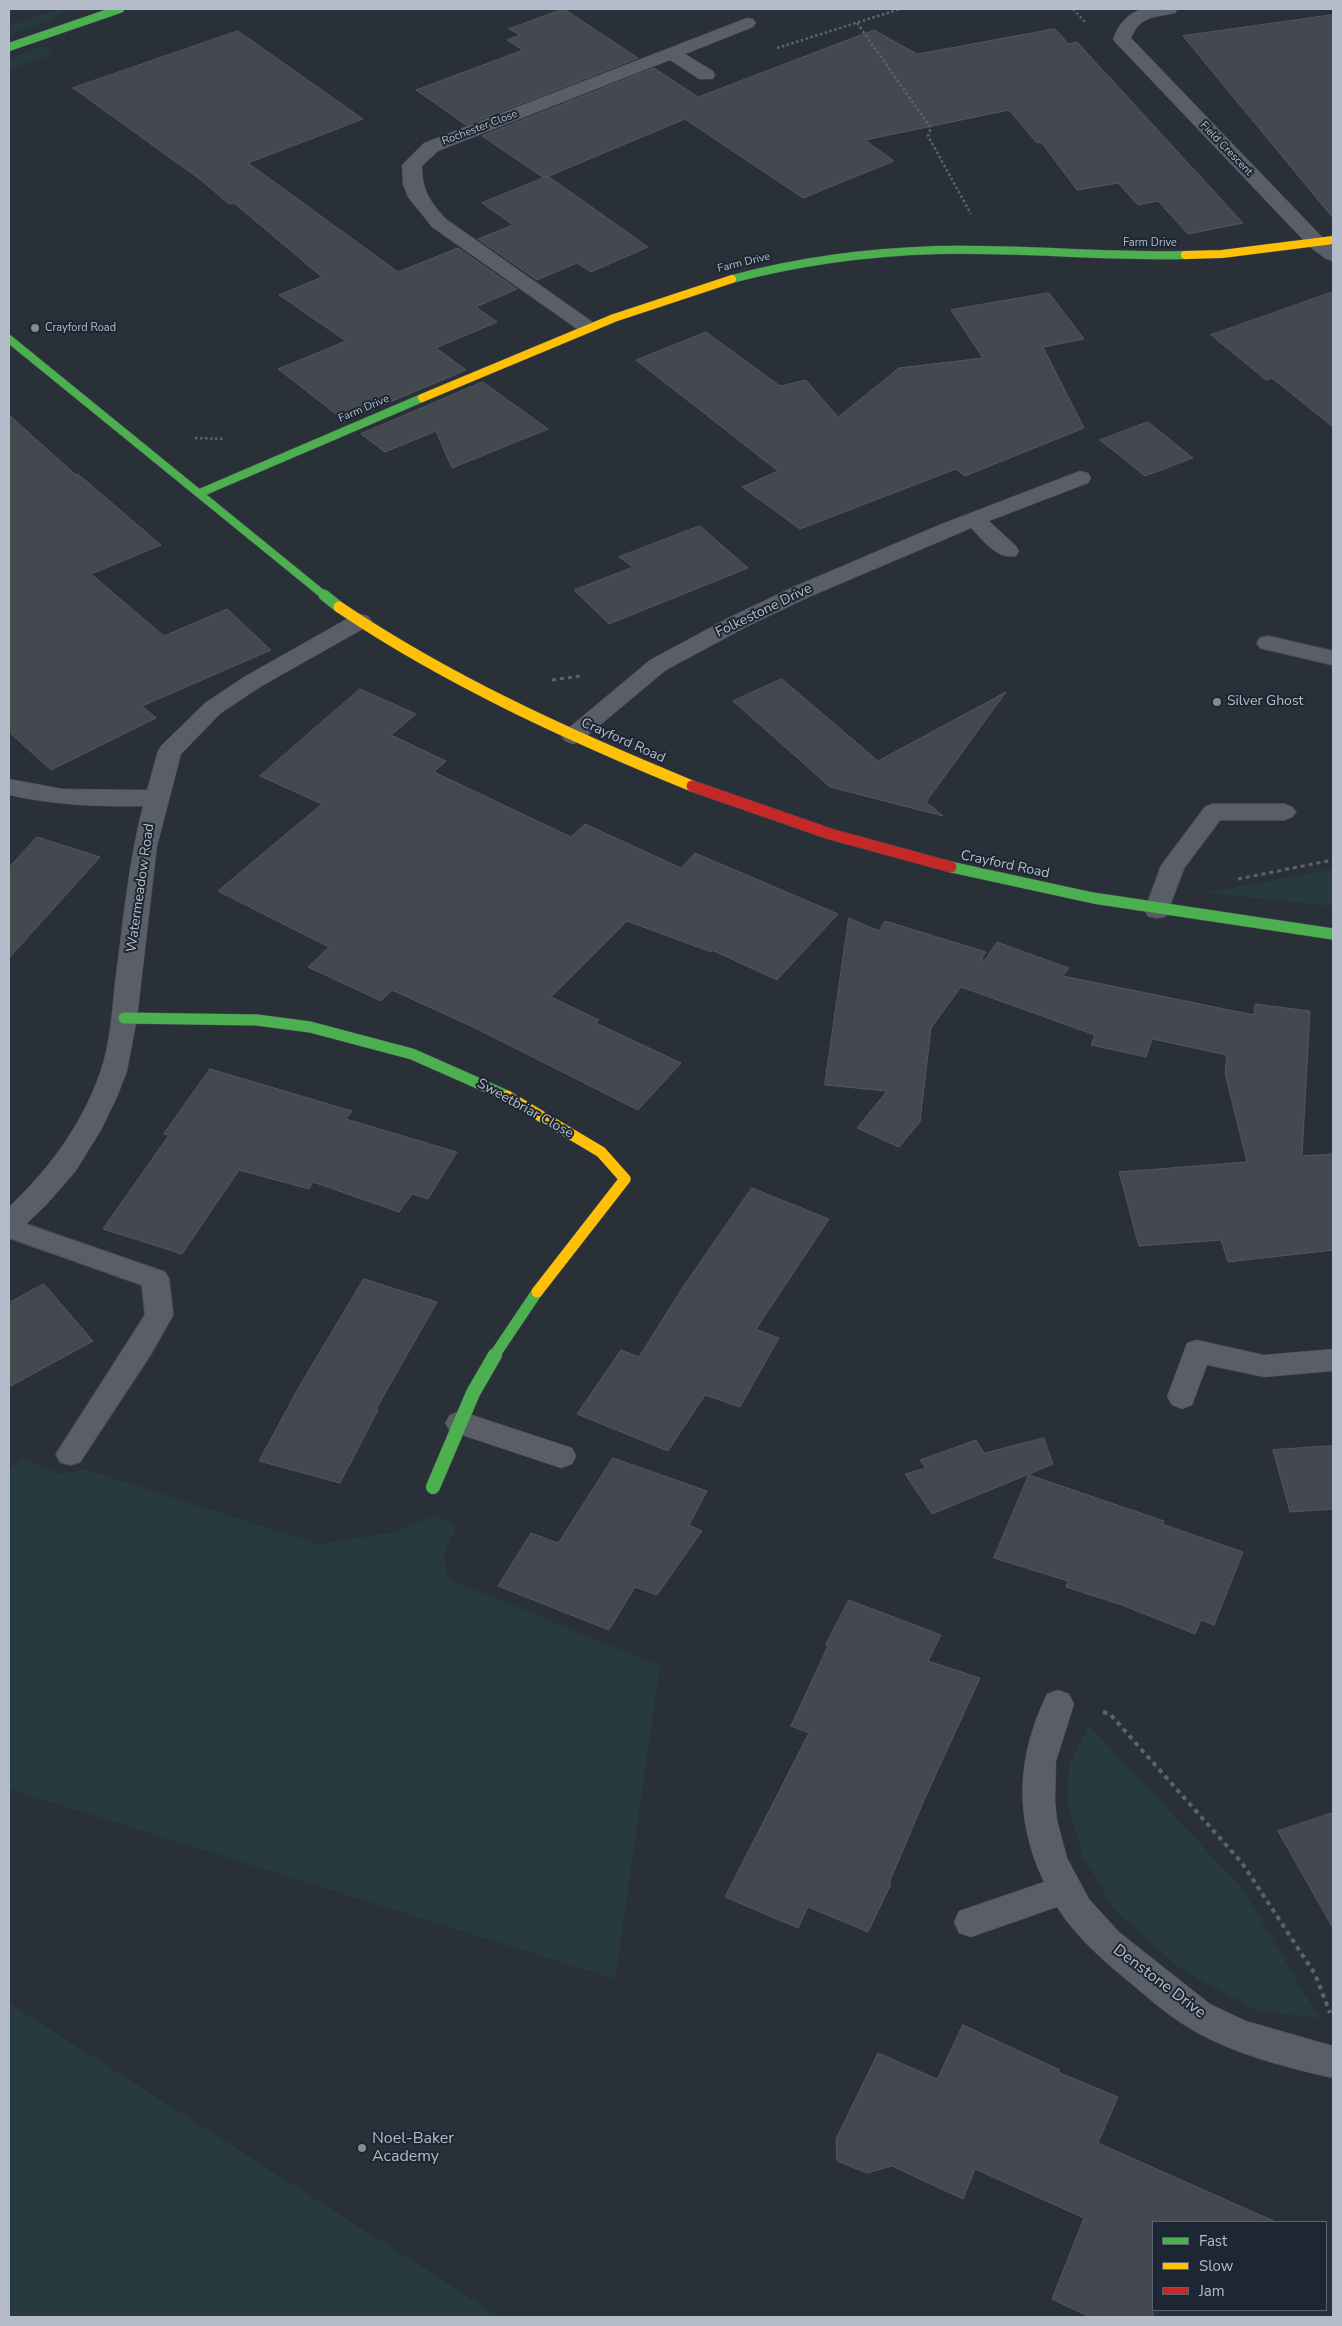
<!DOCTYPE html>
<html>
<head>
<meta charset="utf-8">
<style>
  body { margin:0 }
  #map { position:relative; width:1342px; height:2326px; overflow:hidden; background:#2a3038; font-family:"Nunito Sans",sans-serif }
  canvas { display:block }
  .frame { position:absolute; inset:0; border:10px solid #b4bcc9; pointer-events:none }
  .legend { position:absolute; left:1152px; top:2221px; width:175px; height:90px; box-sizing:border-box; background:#1d2633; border:1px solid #59626f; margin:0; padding:6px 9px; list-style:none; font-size:15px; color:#b4bcc9 }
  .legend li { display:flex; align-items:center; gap:10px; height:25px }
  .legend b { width:25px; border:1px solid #59626f }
</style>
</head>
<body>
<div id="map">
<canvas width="1342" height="2326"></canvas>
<div class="frame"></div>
<ul class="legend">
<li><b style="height:6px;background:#4caf50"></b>Fast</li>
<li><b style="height:6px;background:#ffc107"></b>Slow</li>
<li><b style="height:6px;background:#c62828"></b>Jam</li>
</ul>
</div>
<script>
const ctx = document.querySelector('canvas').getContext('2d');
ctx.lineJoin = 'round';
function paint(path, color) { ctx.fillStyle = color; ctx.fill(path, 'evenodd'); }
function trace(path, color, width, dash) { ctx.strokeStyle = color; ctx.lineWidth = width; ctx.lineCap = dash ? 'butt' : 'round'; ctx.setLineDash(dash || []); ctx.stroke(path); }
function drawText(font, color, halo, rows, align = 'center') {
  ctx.font = font + ' "Nunito Sans",sans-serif'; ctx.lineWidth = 4; ctx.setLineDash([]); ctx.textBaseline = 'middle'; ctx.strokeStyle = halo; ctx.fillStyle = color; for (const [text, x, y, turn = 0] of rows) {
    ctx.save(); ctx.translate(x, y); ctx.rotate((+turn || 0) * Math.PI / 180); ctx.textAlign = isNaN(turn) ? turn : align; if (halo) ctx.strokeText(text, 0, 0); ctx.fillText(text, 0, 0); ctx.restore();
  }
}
const green = new Path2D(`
  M57 9H66L52 20 9 35V26Z
  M43 46 53 54 9 70V59Z
  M1333 869V906L1205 893Z
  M23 1459 61 1474 85 1469 317 1544 390 1533 435 1515 457 1526 443 1555 449 1579 660 1666 615 1979 9 1789V1469Z
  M1089 1726 1243 1889 1319 2018 1258 2011 1180 1969 1114 1909 1083 1856 1068 1805 1069 1764Z
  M9 2003 500 2317H9Z`);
const building = new Path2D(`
  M564 9 638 58 466 125 416 90 523 50 507 40 520 35 509 29Z
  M1333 15V218L1183 36Z
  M1055 29 1069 44 1077 42 1243 223 1188 234 1158 201 1138 205 1118 183 1077 190 1041 142 1037 143 1009 110 865 140 894 161 803 198 685 119 544 178 482 136 654 68 698 97 874 30 917 54Z
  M238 31 363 119 248 163 398 272 458 248 517 289 476 307 497 322 436 348 466 370 345 421 278 369 346 341 279 295 322 277 234 203 229 204 201 180 73 88Z
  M548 176 648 247 591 272 577 263 537 280 478 239 513 225 482 203Z
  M1333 292V427L1272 378 1266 380 1211 335Z
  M1049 293 1084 339 1043 347 1084 428 965 476 956 469 800 529 742 487 778 471 636 360 706 332 780 386 806 380 838 417 899 368 983 358 951 310Z
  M483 382 548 429 452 468 436 431 385 452 361 434Z
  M9 415 76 475 78 474 161 545 91 574 164 636 227 609 271 650 142 706 156 718 51 770 9 732Z
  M1148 422 1193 458 1145 476 1100 440Z
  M700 526 748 568 609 624 574 590 633 567 619 557Z
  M782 679 878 761 1006 692 926 802 943 816 830 787 733 701Z
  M360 689 416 714 391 735 446 761 434 772 571 837 585 824 681 868 695 853 838 914 777 980 712 950 711 952 627 921 551 997 599 1020 596 1023 681 1063 638 1110 475 1028 392 990 381 1001 308 967 329 947 218 891 322 804 260 776Z
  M37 837 100 857 9 958V868Z
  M849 918 879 931 885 921 986 952 981 960H985L997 942 1069 968 1063 976 1254 1015 1255 1004 1310 1011 1302 1156 1333 1154V1250L1228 1262 1221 1240 1139 1246 1119 1172 1247 1162 1225 1073 1227 1055 1152 1039 1146 1057 1091 1045 1095 1035 961 987 931 1028 920 1122 899 1147 857 1128 887 1091 825 1085Z
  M210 1069 352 1111 346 1119 457 1152 428 1199 412 1194 399 1212 313 1182 309 1189 239 1170 182 1254 103 1229 169 1135 164 1134Z
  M752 1188 829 1219 756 1329 779 1338 740 1407 705 1395 668 1451 577 1414 621 1350 639 1357 685 1284Z
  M364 1279 437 1302 376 1409 378 1410 340 1483 259 1461 299 1387Z
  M44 1284 93 1341 9 1387V1303Z
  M1044 1438 1053 1464 932 1514 905 1474 926 1468 920 1460 976 1440 984 1453Z
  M1333 1446V1509L1290 1512 1273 1450Z
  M613 1458 707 1491 689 1525 702 1531 657 1595 635 1587 609 1630 498 1586 531 1533 558 1543Z
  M1029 1475 1164 1521 1162 1524 1243 1552 1214 1625 1201 1620 1195 1634 1122 1605 1066 1587 1068 1581 994 1558Z
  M849 1600 941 1635 928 1661 980 1678 925 1798 889 1883 891 1884 868 1932 808 1907 798 1928 725 1897 809 1733 791 1726 828 1646 826 1645Z
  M1333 1813V1928L1278 1831Z
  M963 2025 1060 2070 1058 2072 1118 2097 1098 2143 1276 2222H1153V2317H1090L1052 2299 1084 2218 975 2169 963 2199 892 2166 867 2173 837 2161 836 2139 878 2053 937 2079Z`);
const pathFar2 = new Path2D(`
  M1073 9 1085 22
  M857 23 931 128 928 136 971 214
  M777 48 900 9
  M195 438 224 439`);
const pathFar1 = new Path2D(`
  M552 680 580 676
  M1238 879 1333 860`);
const path = new Path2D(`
  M1103 1712 1110 1714 1242 1863 1315 1974 1330 2013`);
const lane = new Path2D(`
  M1268 636 1333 651V665L1260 648 1257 643 1260 638Z
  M1213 804H1284L1292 807 1296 812 1292 817 1284 820H1220L1184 868 1166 916 1157 918 1148 916 1145 910 1161 866 1205 807Z
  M9 1218 165 1272 169 1279 173 1315 151 1354 80 1462 70 1465 60 1462 56 1454 145 1315 142 1285 9 1238Z`);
const street = new Path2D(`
  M1143 9H1178L1175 13C1154 18 1141 15 1131 38L1324 239 1333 246V261L1326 259 1310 247 1116 43 1113 39C1119 24 1127 13 1143 9Z
  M747 18 753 19 756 23 753 27 685 54 713 71 715 75 713 79H699L670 60 438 151 422 166C422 190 430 202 446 219L594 323 597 327 594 331 587 333 580 331 432 227 408 197 403 184 402 165 424 143Z
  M1080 471 1088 473 1091 478 1088 483 989 521 1016 546 1019 551 1016 556C997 560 984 541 971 528L955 535 809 597 746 627 666 670 581 741 573 744 565 741 561 736 565 731 650 660 730 617 793 587 939 525Z
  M360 614 368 616 372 621 368 626 260 687 221 713 181 754 157 846 137 1018 127 1071 117 1097 101 1130 75 1172 46 1205 19 1231 9 1234V1207C49 1169 81 1126 100 1073 110 1045 112 1012 115 983 123 924 128 864 143 806 98 807 53 805 9 795V779L63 789 147 790 158 751 161 746 205 703 244 677 352 616Z
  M1197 1340 1264 1355 1333 1349V1371L1264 1377 1207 1365 1192 1405 1182 1409 1172 1405 1167 1397 1187 1343Z
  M460 1411 572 1448 576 1456 572 1464 561 1468 450 1431 445 1423 450 1415Z
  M1058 1690 1069 1694 1074 1704 1056 1761 1055 1801 1057 1820 1067 1858 1089 1899 1119 1932 1210 2004 1246 2021 1333 2046V2078C1284 2067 1229 2053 1186 2026 1163 2012 1143 1993 1122 1976 1097 1955 1075 1935 1057 1907L971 1937 959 1933 954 1922 959 1911 1044 1882C1014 1818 1016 1758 1047 1694Z`);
const fastFar2 = new Path2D(`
  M9 47 120 9
  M732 279C800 261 868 252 938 250 1021 248 1103 257 1185 255
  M9 339 325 596
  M200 493 422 398`);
const fastFar1 = new Path2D(`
  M324 595 339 607
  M951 867 1093 898 1333 934
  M124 1018 257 1020 310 1027 412 1054 507 1096
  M494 1356 537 1292`);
const fast = new Path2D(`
  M433 1487 473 1393 495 1355`);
const slowFar1 = new Path2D(`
  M1185 255 1222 254 1333 240
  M422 398 614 318 732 279`);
const slow = new Path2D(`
  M339 607C449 681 570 736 692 786
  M507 1096 601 1152 625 1179 537 1292`);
const jam = new Path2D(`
  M692 786 830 834 951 867`);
const markers = [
  [35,328,5,"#848b96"],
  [1217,702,5,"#848b96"],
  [362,2148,5,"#848b96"]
];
const farStreetnames = [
  ["Rochester Close",480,128,-21],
  ["Field Crescent",1226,149,46],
  ["Farm Drive",1150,243],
  ["Farm Drive",744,263,-14],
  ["Farm Drive",364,409,-23]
];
const farPoinames = [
  ["Crayford Road",45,328]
];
const streetNames = [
  ["Folkestone Drive",764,611,-26],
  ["Crayford Road",623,741,24],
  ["Crayford Road",1005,865,12],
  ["Watermeadow Road",141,888,-82],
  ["Sweetbriar Close",525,1109,29]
];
const poiNames = [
  ["Silver Ghost",1227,702]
];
const nearStreetnames = [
  ["Denstone Drive",1159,1982,37]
];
const nearPoinames = [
  ["Noel-Baker",372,2139],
  ["Academy",372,2157]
];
paint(green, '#273a3e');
paint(building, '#444950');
trace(building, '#52575f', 1);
trace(lane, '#484c53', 2);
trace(street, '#484c53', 1);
trace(fastFar2, '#484c53', 9);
trace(fastFar1, '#484c53', 12);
trace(fast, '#484c53', 15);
trace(slowFar1, '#484c53', 9);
trace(slow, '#484c53', 12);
trace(jam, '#484c53', 12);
trace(pathFar2, '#5d636a', 2.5, [2.5, 2.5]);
trace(pathFar1, '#5d636a', 3, [4, 4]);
trace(path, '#5d636a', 4, [4.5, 4.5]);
paint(lane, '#5a5e66');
paint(street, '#5a5e66');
trace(fastFar2, '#4caf50', 8);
trace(fastFar1, '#4caf50', 11);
trace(fast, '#4caf50', 14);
trace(slowFar1, '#ffc107', 8);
trace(slow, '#ffc107', 11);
trace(jam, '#c62828', 11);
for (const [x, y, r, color] of markers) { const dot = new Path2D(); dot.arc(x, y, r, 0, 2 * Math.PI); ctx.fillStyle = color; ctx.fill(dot); trace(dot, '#1d2633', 2); }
drawText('11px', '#b4bcc9', '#1d2633', farStreetnames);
drawText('11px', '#b4bcc9', '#1d2633', farPoinames, 'left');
drawText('14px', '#b4bcc9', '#1d2633', streetNames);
drawText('14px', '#b4bcc9', '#1d2633', poiNames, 'left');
drawText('16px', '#b4bcc9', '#1d2633', nearStreetnames);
drawText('16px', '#b4bcc9', '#1d2633', nearPoinames, 'left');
</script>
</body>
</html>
